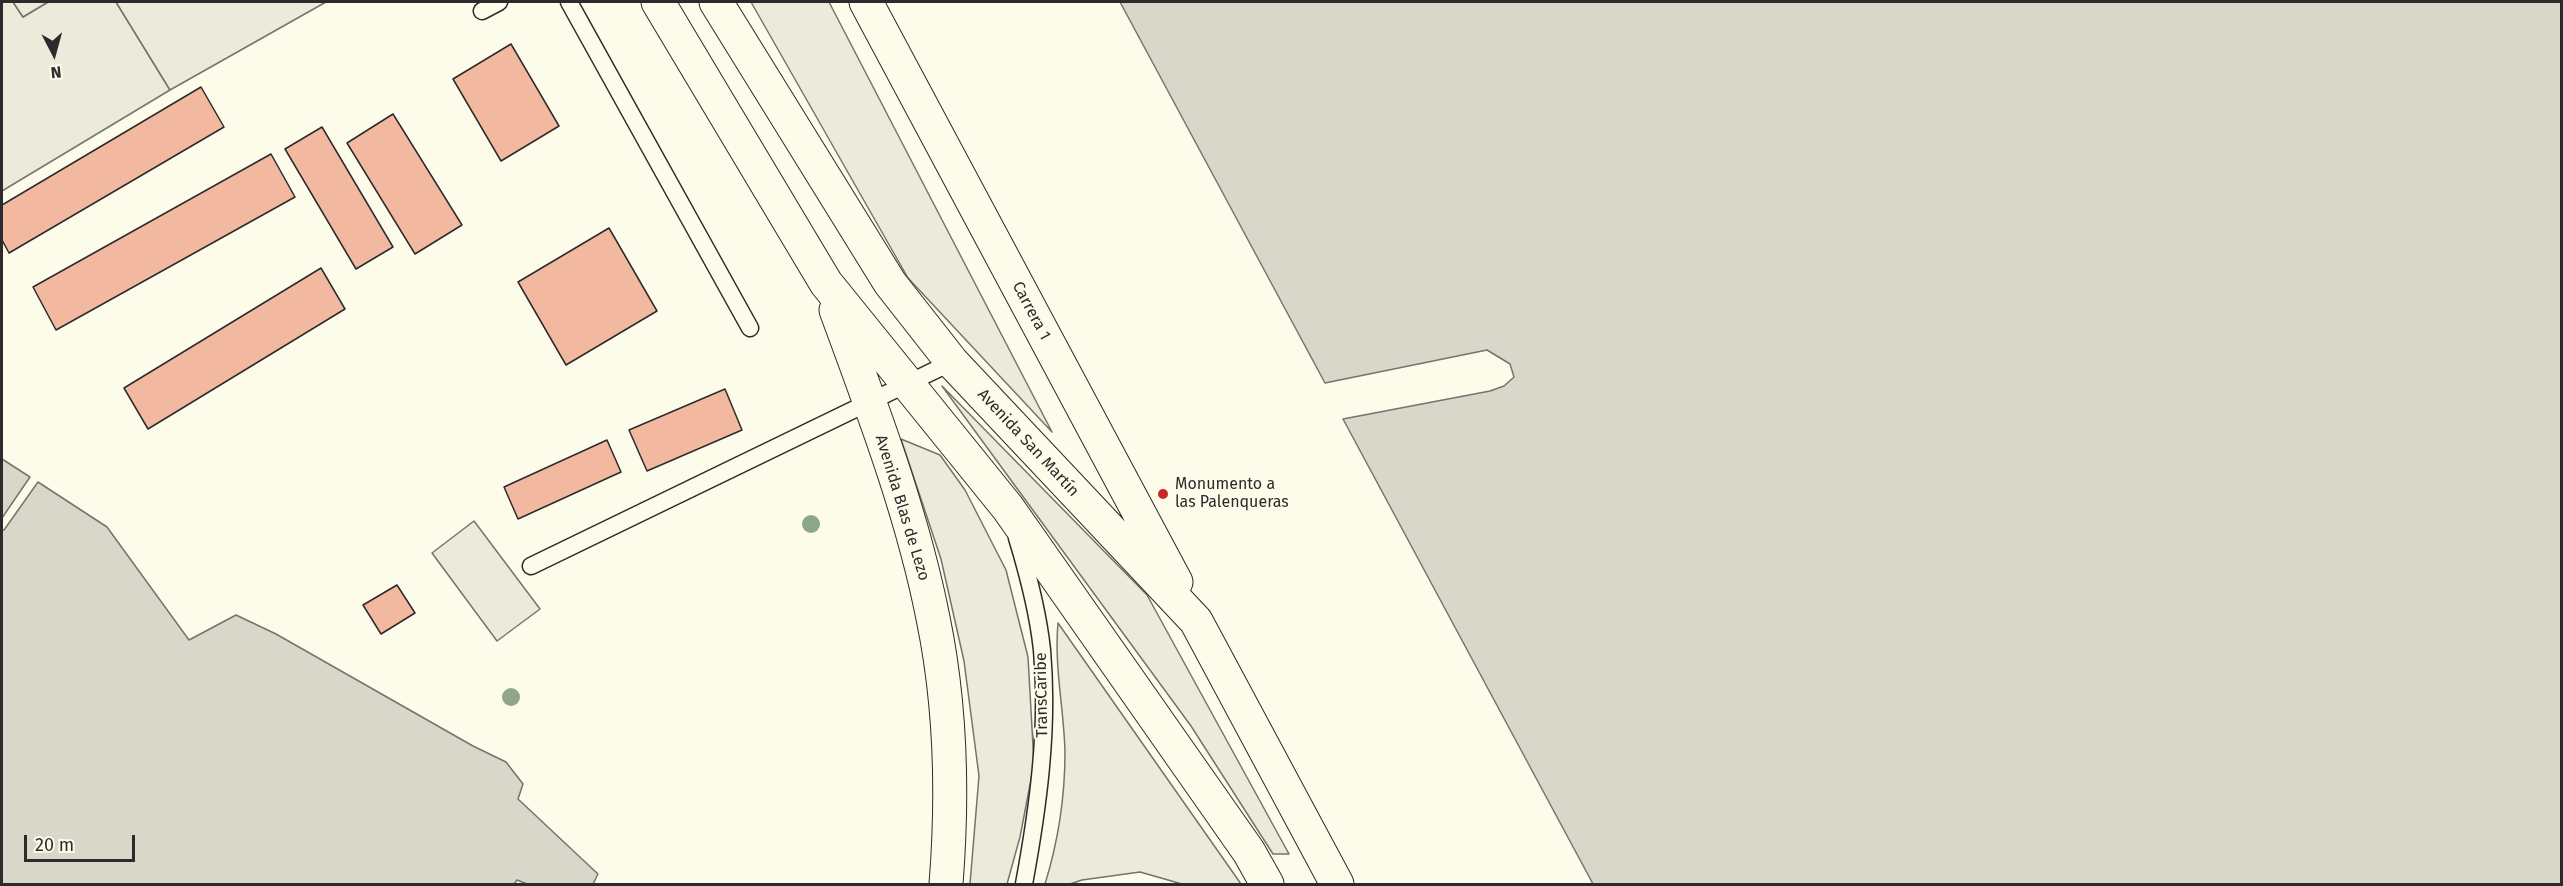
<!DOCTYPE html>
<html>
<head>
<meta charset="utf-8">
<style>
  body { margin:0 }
  #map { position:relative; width:2563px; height:886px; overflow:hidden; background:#fdfbea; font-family:"Fira Sans",sans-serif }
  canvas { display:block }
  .frame { position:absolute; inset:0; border:3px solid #2b2b2b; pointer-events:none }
  .north { position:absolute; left:24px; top:24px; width:60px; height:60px; -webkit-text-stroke:4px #fdfbea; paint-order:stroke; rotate:174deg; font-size:16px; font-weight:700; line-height:24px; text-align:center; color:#2b2b2b }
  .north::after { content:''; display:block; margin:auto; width:21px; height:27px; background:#2b2b2b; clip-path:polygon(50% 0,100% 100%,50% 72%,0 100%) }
  .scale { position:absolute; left:24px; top:835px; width:111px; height:27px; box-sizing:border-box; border:3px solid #2b2b2b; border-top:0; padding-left:8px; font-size:18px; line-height:21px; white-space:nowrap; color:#2b2b2b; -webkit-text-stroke:4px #fdfbea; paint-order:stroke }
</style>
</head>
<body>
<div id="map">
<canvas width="2563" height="886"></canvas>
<div class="frame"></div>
<div class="north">N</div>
<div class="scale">20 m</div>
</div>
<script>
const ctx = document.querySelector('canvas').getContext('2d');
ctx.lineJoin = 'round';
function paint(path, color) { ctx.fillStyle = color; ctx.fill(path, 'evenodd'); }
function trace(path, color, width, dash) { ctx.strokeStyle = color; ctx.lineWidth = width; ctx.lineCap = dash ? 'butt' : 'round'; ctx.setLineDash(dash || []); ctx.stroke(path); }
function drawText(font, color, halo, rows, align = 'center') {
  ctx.font = font + ' "Fira Sans",sans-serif'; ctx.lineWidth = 4.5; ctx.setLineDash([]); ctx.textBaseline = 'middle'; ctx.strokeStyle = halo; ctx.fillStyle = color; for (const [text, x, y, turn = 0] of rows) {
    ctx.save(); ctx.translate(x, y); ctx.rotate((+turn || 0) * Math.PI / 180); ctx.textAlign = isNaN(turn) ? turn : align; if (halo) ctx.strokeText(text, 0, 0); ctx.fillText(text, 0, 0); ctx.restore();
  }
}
const green = new Path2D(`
  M2 2H13L23 17 48 2H116L170 90 2 191Z
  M751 2H829L1052 432 908 278Z
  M942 386 1147 595 1289 854H1273L1191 726Z
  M901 439 940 455 965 490 1006 570 1028 657 1034 764 1020 837 1007 884H970L979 776 964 661 941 559Z
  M474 521 540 609 497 641 432 553Z
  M1058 623 1241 884H1182L1140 872 1082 880 1070 884H1045C1058 842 1065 797 1065 752 1064 709 1054 667 1058 623Z`);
const parking = new Path2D(`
  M13 2H48L23 17Z
  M116 2H326L170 90Z`);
const water = new Path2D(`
  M1120 2H2561V884H1593L1343 419 1490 391 1504 386 1514 377 1510 364 1487 350 1325 383Z
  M2 459 30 477 2 518Z
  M38 482 107 527 189 640 236 615 276 634 473 746 506 762 523 784 518 799 598 874 593 884H527L517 880 514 884H2V530H4Z`);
const building = new Path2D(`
  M511 44 559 126 501 161 453 79Z
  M201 87 224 127 9 253 2 240V205Z
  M393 114 462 225 415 254 347 143Z
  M322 127 393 247 356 269 285 149Z
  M271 154 295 197 56 330 33 287Z
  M609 228 657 311 566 365 518 282Z
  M321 268 345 309 148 429 124 388Z
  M725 389 742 430 647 471 629 430Z
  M607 440 621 472 518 519 504 487Z
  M397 585 415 613 381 634 363 605Z`);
const lane = new Path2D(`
  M569 2 750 328
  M482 11 499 2
  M1017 538C1028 574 1038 612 1042 650 1049 729 1038 808 1024 884
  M531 566 952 362`);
const secondary = new Path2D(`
  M658 2 826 283 1008 508 1249 852 1267 884
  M716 2 890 283 952 362 1196 621 1337 884
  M866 2 1176 582
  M836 310C873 411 912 512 933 618 951 705 953 796 946 884`);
const trees = [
  [811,524],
  [511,697]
];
const markers = [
  [1163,494,6,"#c62828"]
];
const streetNames = [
  ["Carrera 1",1031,311,62],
  ["Avenida San Martín",1028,443,47],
  ["Avenida Blas de Lezo",902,508,73],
  ["TransCaribe",1042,695,-91]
];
const poiNames = [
  ["Monumento a",1175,485],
  ["las Palenqueras",1175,503]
];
paint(green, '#ecebdb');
trace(green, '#74746e', 1.5);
paint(parking, '#eceadb');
trace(parking, '#74746e', 1.5);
paint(water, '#d8d7c9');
trace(water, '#74746e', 1.5);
paint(building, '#f2b8a0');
trace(building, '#2b2b2b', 1.5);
trace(lane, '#2b2b2b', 19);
trace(secondary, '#2b2b2b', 35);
trace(lane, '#fdfbea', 16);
trace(secondary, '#fdfbea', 33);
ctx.fillStyle = '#8ea78a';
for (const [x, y] of trees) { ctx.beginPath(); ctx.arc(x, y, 9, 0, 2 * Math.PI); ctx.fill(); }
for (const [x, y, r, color] of markers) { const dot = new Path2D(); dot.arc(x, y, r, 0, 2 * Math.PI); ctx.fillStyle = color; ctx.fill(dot); trace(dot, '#fdfbea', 2); }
drawText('16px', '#2b2b2b', '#fdfbea', streetNames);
drawText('16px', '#2b2b2b', '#fdfbea', poiNames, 'left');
</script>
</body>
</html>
